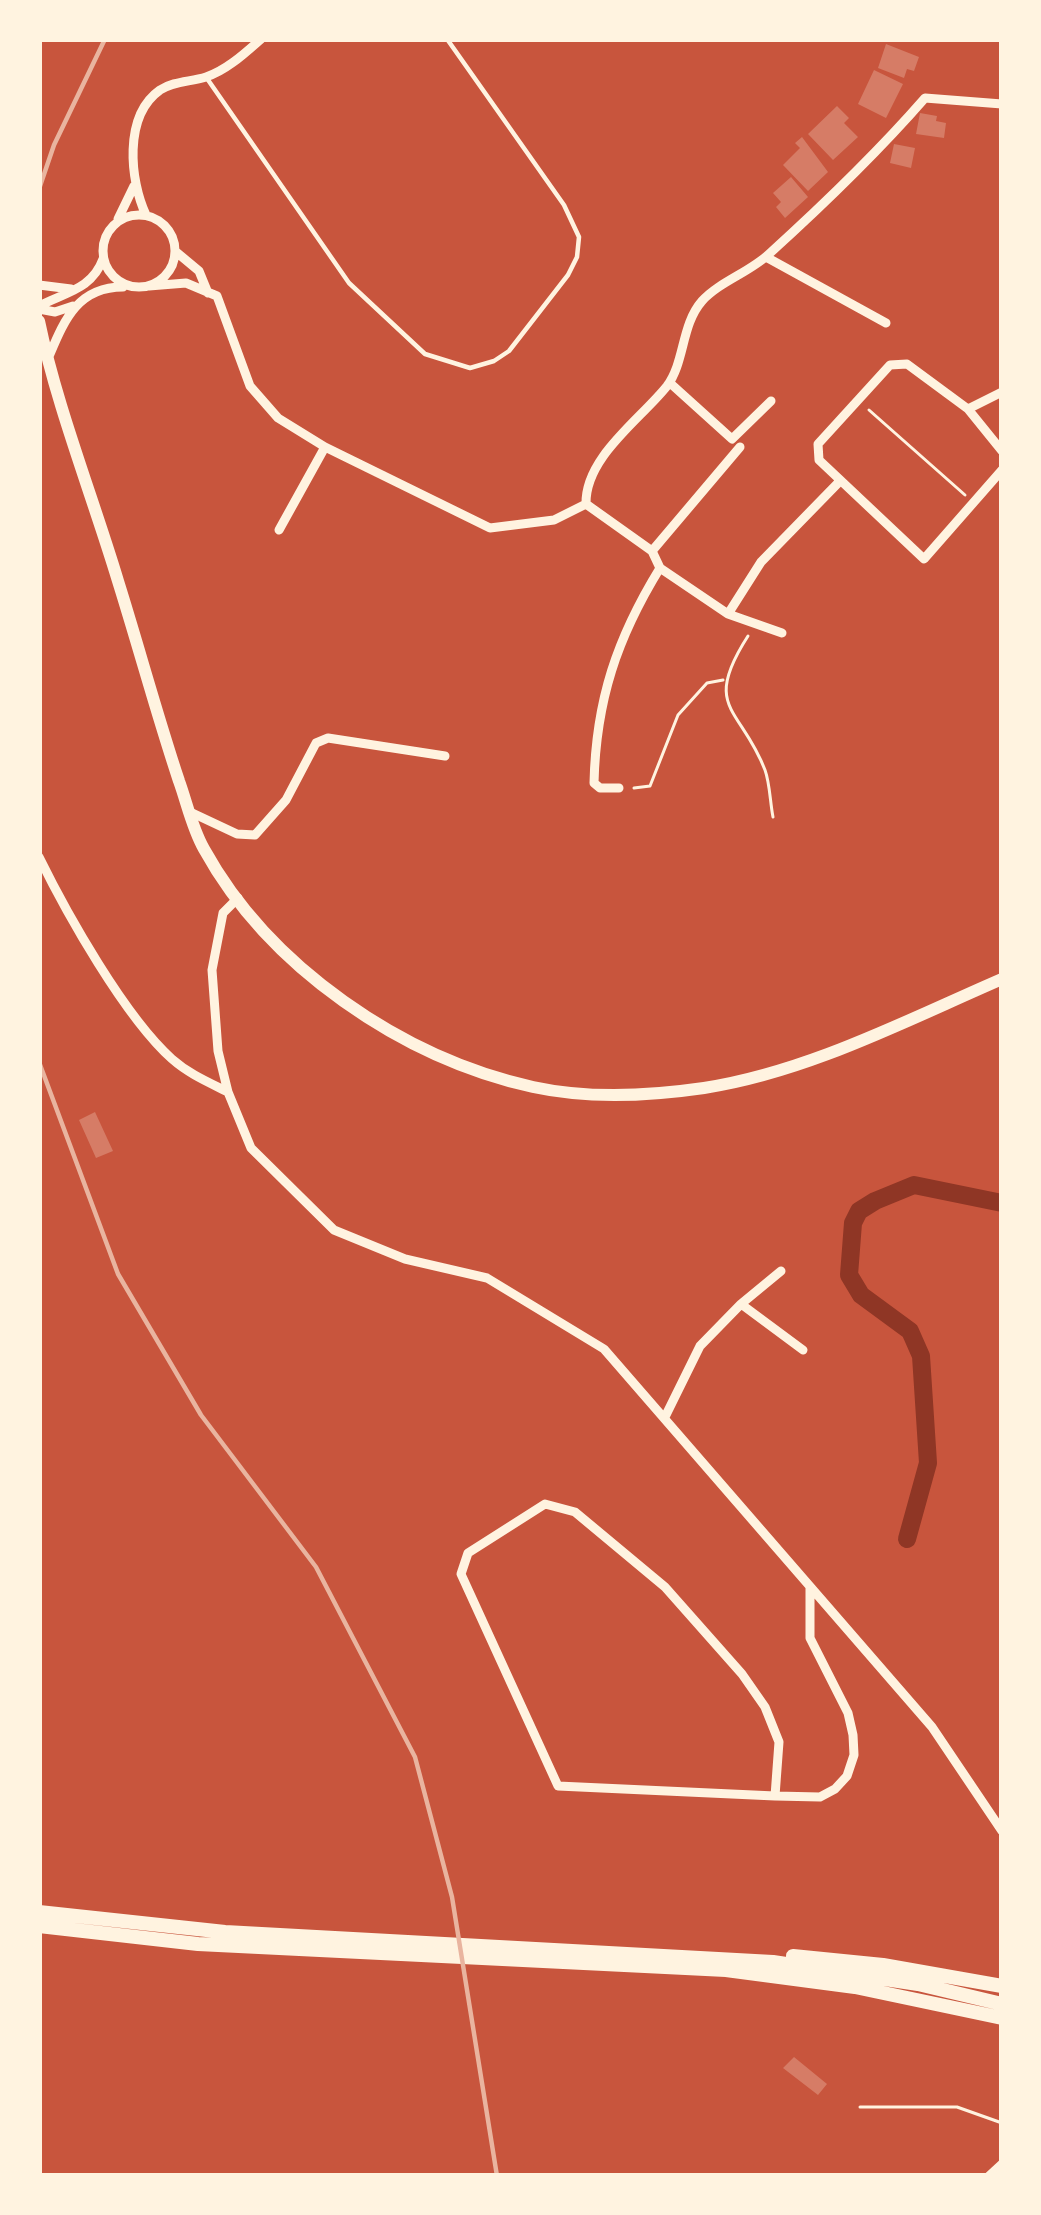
<!DOCTYPE html>
<html>
<head>
<meta charset="utf-8">
<style>
  body { margin:0 }
  #map { position:relative; width:1041px; height:2215px; overflow:hidden; background:#c8553d; font-family:"Noto Sans",sans-serif }
  canvas { display:block }
  .frame { position:absolute; inset:0; border:42px solid #fff3e0; pointer-events:none }
</style>
</head>
<body>
<div id="map">
<canvas width="1041" height="2215"></canvas>
<div class="frame"></div>
</div>
<script>
const ctx = document.querySelector('canvas').getContext('2d');
ctx.lineJoin = 'round';
function trace(path, color, width, dash) { ctx.strokeStyle = color; ctx.lineWidth = width; ctx.lineCap = dash ? 'butt' : 'round'; ctx.setLineDash(dash || []); ctx.stroke(path); }
function paint(path, color) { ctx.fillStyle = color; ctx.fill(path, 'evenodd'); }
const canal = new Path2D(`
  M907 1539 928 1463 921 1356 910 1331 861 1295 849 1275 853 1223 859 1211 875 1201 914 1185 1002 1203`);
const building = new Path2D(`
  M886 44 919 57 914 71 907 69 904 78 878 68Z
  M874 70 903 84 886 118 858 104Z
  M837 106 849 118 844 123 858 137 833 160 808 134Z
  M920 113 937 116 936 121 946 123 944 138 916 134Z
  M802 137 828 172 808 191 783 165 800 148 795 143Z
  M894 144 915 148 911 168 890 163Z
  M791 177 808 197 785 218 776 207 781 202 773 193Z
  M95 1112 113 1151 96 1158 79 1120Z
  M794 2057 827 2084 818 2095 783 2068Z`);
const path = new Path2D(`
  M869 410 965 495
  M748 636C701 709 741 707 765 770 770 784 770 802 773 817
  M634 788 650 786 678 715 707 683 723 680
  M860 2107H957L1002 2123`);
const service = new Path2D(`
  M206 77 349 283 425 354 470 368 494 361 509 351 568 275 577 257 579 237 564 205 447 39`);
const minor = new Path2D(`
  M103 251a36 36 0 1 1 72 0a36 36 0 1 1-72 0Z
  M146 215C130 181 123 116 160 90 174 81 190 82 206 77 227 70 245 53 261 39
  M118 219 134 186
  M175 251 199 271 208 293
  M766 257 886 323
  M39 285 71 289
  M149 286 186 283 217 296 250 386 278 418 325 447 490 528 554 520 586 504C585 457 641 419 667 386 685 362 681 325 702 301 719 282 750 272 769 254 823 205 877 153 925 98L1002 104
  M39 306C66 292 92 289 103 259
  M39 309 55 312 73 306
  M50 354C65 318 79 287 123 287
  M670 383 732 439 771 401
  M1002 392 968 409 1002 451
  M968 409 907 364 890 365 818 444 819 460 924 559 1002 470
  M586 504 652 551 660 568 728 614 761 562 840 481
  M279 530 325 447
  M652 551 740 447
  M728 614 782 633
  M619 788H600L594 783C596 700 617 638 660 568
  M188 811 237 834 255 835 286 800 316 743 328 738 445 756
  M39 857C67 914 125 1017 172 1059 189 1074 208 1082 228 1092
  M238 898 223 913 212 970 218 1051 228 1092 251 1148 334 1230 405 1259 487 1278 604 1349 932 1727 1002 1831
  M741 1304 781 1271
  M665 1417 700 1346 741 1304 803 1350
  M775 1796 779 1742 765 1707 742 1674 665 1587 575 1512 545 1504 468 1553 461 1574 558 1786 775 1796 820 1797 835 1789 847 1776 854 1755 853 1735 848 1713 810 1638V1587
  M989 2176 1002 2164`);
const secondary = new Path2D(`
  M39 321C56 404 93 498 118 581 139 648 157 715 179 781 187 803 192 828 204 849 269 967 402 1058 533 1087 588 1099 649 1096 704 1088 808 1072 907 1020 1002 979`);
const primary = new Path2D(`
  M39 1912 225 1932 773 1962 918 1984 1002 2004
  M39 1926 198 1944 726 1970 855 1987 1002 2018
  M793 1956 883 1965 1002 1986`);
const rail = new Path2D(`
  M39 189 54 145 105 39
  M39 1062 118 1274 201 1415 316 1567 415 1757 452 1897 497 2176`);
trace(canal, '#8f3625', 18);
paint(building, '#d67c66');
trace(path, '#fff3e0', 3);
trace(service, '#fff3e0', 4.5);
trace(minor, '#fff3e0', 9);
trace(secondary, '#fff3e0', 12);
trace(primary, '#fff3e0', 14);
trace(rail, '#e9b49f', 4.5);
</script>
</body>
</html>
